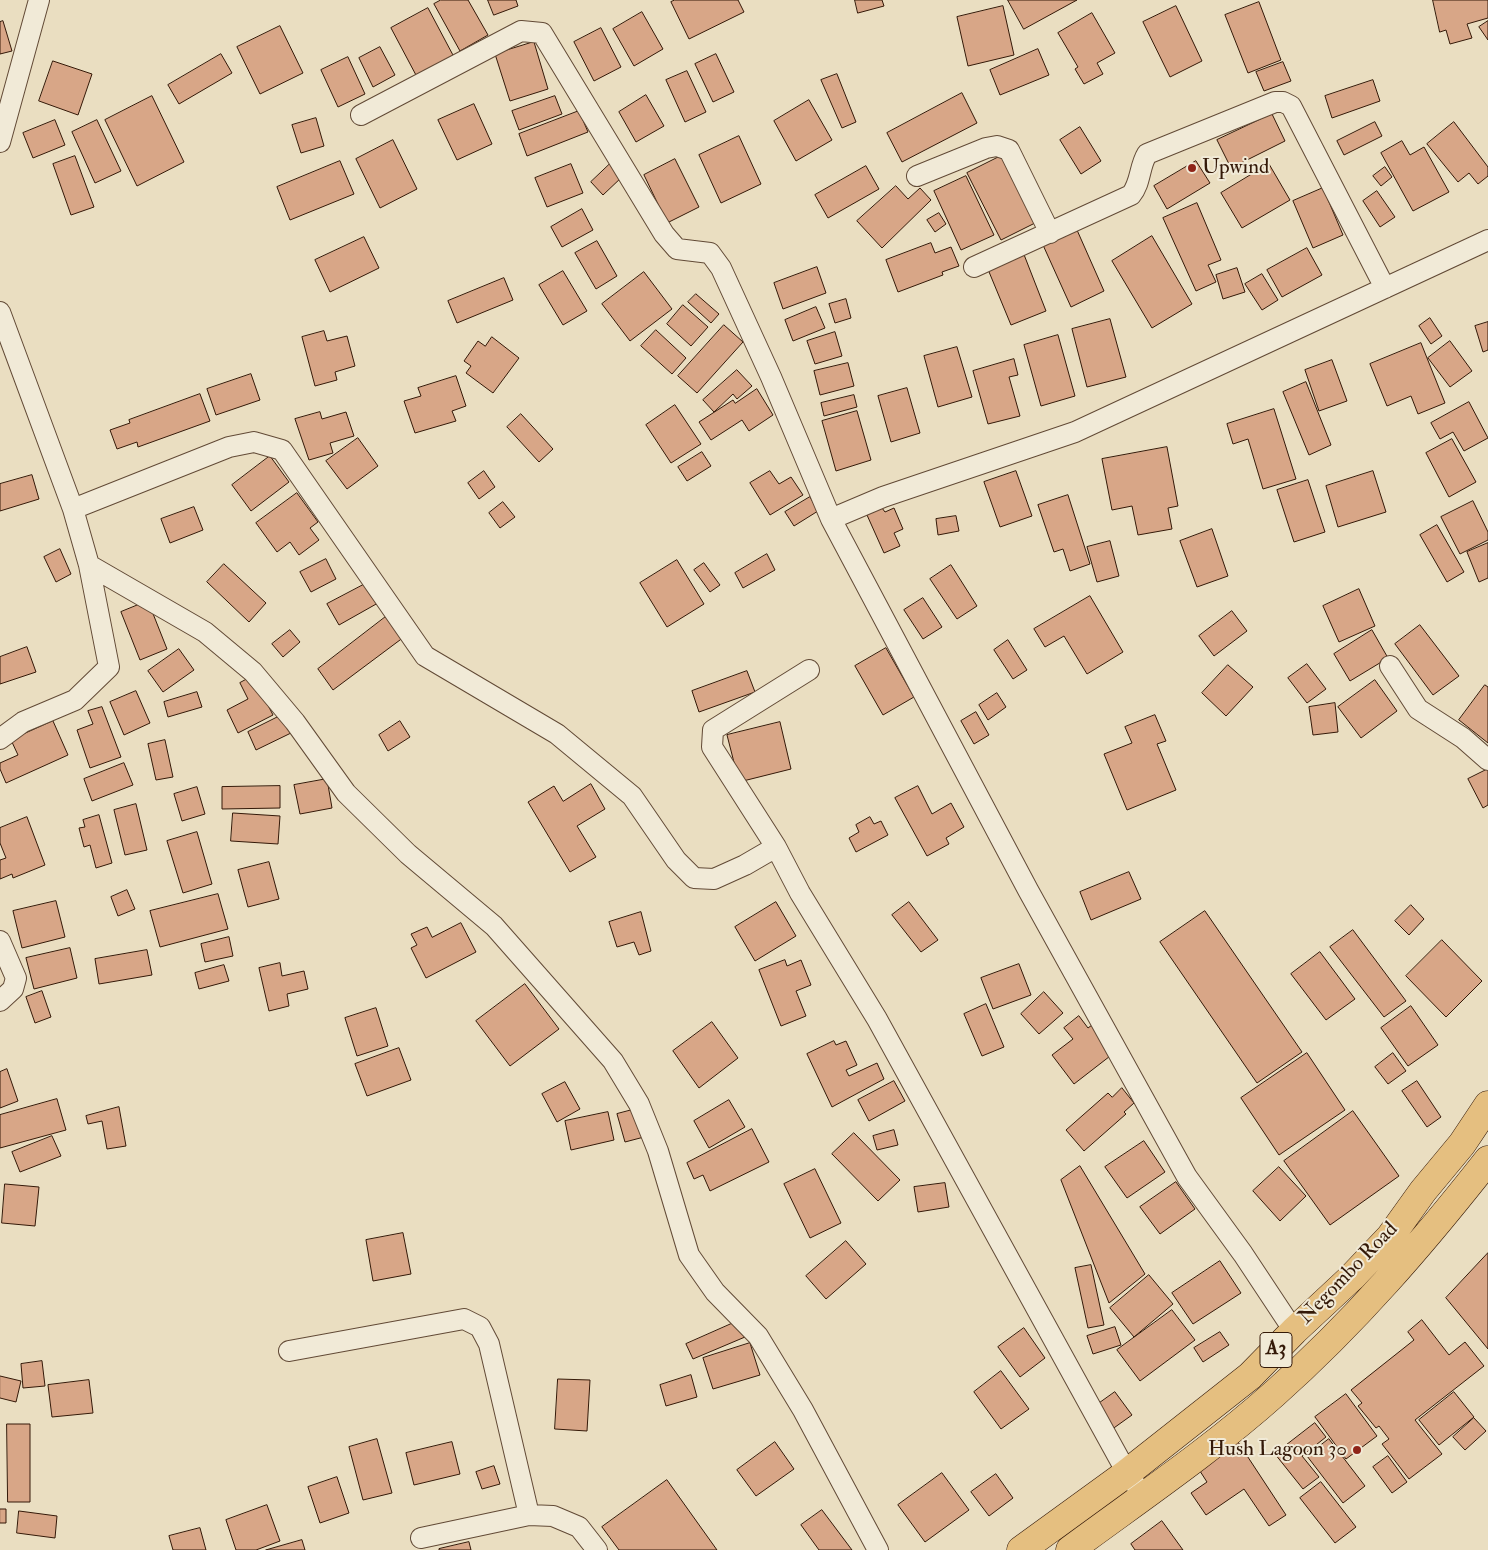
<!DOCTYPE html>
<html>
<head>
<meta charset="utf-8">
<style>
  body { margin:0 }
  canvas { display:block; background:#eadec1 }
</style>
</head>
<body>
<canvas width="1488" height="1550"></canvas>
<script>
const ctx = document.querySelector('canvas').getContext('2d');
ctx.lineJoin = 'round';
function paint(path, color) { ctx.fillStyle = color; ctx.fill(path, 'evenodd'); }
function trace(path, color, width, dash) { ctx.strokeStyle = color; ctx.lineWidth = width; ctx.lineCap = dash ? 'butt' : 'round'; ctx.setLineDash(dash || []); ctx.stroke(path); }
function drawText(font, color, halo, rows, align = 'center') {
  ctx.font = font + ' "IM FELL Double Pica",serif'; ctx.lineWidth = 4; ctx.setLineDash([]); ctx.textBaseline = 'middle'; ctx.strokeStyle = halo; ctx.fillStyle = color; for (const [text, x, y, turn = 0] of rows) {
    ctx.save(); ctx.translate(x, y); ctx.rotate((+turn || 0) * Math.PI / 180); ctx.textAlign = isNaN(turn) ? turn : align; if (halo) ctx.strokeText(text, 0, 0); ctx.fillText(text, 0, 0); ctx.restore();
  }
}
const building = new Path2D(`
  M441 0H468L488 35 460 51 434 4Z
  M488 0H516L518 6 494 15Z
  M675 0H738L744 12 689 39 671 2Z
  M855 0H882L884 6 858 13Z
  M1008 0H1077L1024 29Z
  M1433 0H1488V18L1467 24 1472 38 1450 44 1446 30 1440 32Z
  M1259 2 1281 60 1248 73 1225 15Z
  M1003 6 1014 55 968 66 957 17Z
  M1176 6 1202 61 1170 77 1143 22Z
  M428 8 454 57 417 77 391 28Z
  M642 12 663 49 634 66 613 29Z
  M1092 13 1115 53 1097 63 1103 74 1084 84 1075 69 1078 67 1058 33Z
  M3 21 12 51 0 54V22Z
  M1488 21V40L1479 27Z
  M280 26 303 73 260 94 237 47Z
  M601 28 621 67 594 81 574 42Z
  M534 42 548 89 510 101 495 54Z
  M380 47 395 75 373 87 359 58Z
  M1038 49 1049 75 1000 95 990 70Z
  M221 54 232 73 179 104 168 85Z
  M716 54 734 92 713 102 695 64Z
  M348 57 365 94 338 107 321 70Z
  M53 61 92 74 78 115 39 101Z
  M1283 62 1291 81 1264 91 1256 72Z
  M687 71 706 112 685 122 666 80Z
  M837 74 856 122 842 128 821 80Z
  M1373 80 1380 101 1332 118 1325 96Z
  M962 93 977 123 902 162 887 133Z
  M646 95 664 126 636 142 619 112Z
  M152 96 184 162 137 186 105 120Z
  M555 96 562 114 519 130 512 111Z
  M809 100 832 140 796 161 774 121Z
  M474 104 492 144 457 160 438 120Z
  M579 111 588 132 527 156 519 134Z
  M1272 114 1285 141 1231 168 1217 140Z
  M316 118 324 146 301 153 292 125Z
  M55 120 65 145 33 158 23 133Z
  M97 120 121 171 95 183 72 132Z
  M1375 122 1382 136 1344 155 1337 141Z
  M1454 122 1488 167V176L1478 184 1469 173 1458 182 1427 144Z
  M1080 127 1101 161 1081 174 1060 140Z
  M739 136 761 184 721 203 699 155Z
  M393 140 417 189 380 208 356 159Z
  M1402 141 1410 155 1424 147 1449 192 1413 211 1381 153Z
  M75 156 94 207 71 215 53 164Z
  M1001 156 1035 223 1001 240 967 173Z
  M675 159 699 207 667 223 644 175Z
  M340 161 354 194 290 220 277 187Z
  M1196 161 1210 183 1167 209 1154 186Z
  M611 163 623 176 603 195 591 182Z
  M571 164 583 193 547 207 535 178Z
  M1269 164 1290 200 1242 228 1221 193Z
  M866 166 879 189 828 218 815 195Z
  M1385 167 1392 177 1381 186 1373 176Z
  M966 176 994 235 961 250 934 191Z
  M896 186 908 199 920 188 931 200 882 248 857 221Z
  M1323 188 1343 235 1313 248 1293 201Z
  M1377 191 1395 217 1380 227 1363 201Z
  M1197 203 1221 260 1208 265 1216 282 1196 291 1163 218Z
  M582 209 593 230 562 247 551 227Z
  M939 213 946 224 935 232 927 220Z
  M1077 230 1104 291 1071 307 1043 245Z
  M1152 236 1192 304 1152 328 1112 261Z
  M364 237 379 268 330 292 315 260Z
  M597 241 617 276 596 289 575 253Z
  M931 243 935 253 951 247 959 266 942 272 943 275 898 292 886 260Z
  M1307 248 1322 275 1282 297 1267 270Z
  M1023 252 1046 311 1011 325 987 267Z
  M817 267 826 293 783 309 774 283Z
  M1237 268 1245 292 1223 299 1216 275Z
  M563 271 587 311 563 325 539 285Z
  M644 272 672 309 630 341 602 304Z
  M1262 274 1278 300 1262 310 1245 284Z
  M504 278 513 300 457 323 448 301Z
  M696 294 719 314 711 323 688 302Z
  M846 299 851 318 835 323 829 304Z
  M683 305 708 327 691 346 667 324Z
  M816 307 825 328 793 341 785 320Z
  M1430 318 1442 336 1431 344 1419 326Z
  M1110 319 1126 377 1087 387 1072 329Z
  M1488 322V350L1483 352 1475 326Z
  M724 325 743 342 697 393 678 376Z
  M656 330 686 358 672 374 641 346Z
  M324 331 327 341 347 336 355 366 335 372 337 380 315 386 302 337Z
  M835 332 842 356 815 364 807 341Z
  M1058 335 1075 396 1041 406 1024 345Z
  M492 337 519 358 493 393 466 373 471 366 464 361 478 341 485 346Z
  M1450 341 1472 371 1450 387 1428 358Z
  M1421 343 1445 403 1418 414 1411 396 1387 406 1370 364Z
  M957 347 972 397 938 407 924 356Z
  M1014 359 1018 375 1009 377 1020 416 988 424 973 371Z
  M1332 360 1347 401 1319 411 1305 370Z
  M848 363 854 386 820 395 814 371Z
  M737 370 752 386 737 399 733 394 714 412 703 400Z
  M251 374 260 400 216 415 207 389Z
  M456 376 466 406 452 411 456 421 415 433 404 401 421 396 418 388Z
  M1306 382 1331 445 1309 455 1283 392Z
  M907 388 920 433 891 442 878 396Z
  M757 389 773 415 749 431 742 420 711 440 699 422 733 400 735 403Z
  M200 394 210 421 138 447 137 442 117 449 110 430 130 423 129 420Z
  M854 395 857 407 824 416 821 403Z
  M1469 402 1488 438 1464 451 1453 432 1440 439 1431 423Z
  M675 405 701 444 671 463 646 425Z
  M1274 409 1296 479 1263 489 1248 439 1233 444 1227 424Z
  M857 411 871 460 836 471 822 421Z
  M320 412 322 419 346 412 354 436 330 443 333 453 309 460 295 419Z
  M521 414 553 449 539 462 507 427Z
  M358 438 378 466 347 489 326 461Z
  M1452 439 1476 482 1449 497 1426 453Z
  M1167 447 1178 506 1168 508 1172 529 1138 535 1132 506 1112 510 1102 459Z
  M702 452 711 466 687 481 678 467Z
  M270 456 289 482 251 511 232 485Z
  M484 471 495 487 479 499 468 483Z
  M770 471 779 484 791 477 803 495 770 515 750 483Z
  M1016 471 1032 516 1000 527 984 482Z
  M1373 471 1386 512 1338 527 1326 486Z
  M32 475 39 499 0 511V484Z
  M1308 480 1325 532 1294 542 1277 490Z
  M297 493 318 522 310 528 319 540 299 555 290 542 277 552 256 523Z
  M1068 495 1090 564 1070 571 1063 549 1054 552 1038 505Z
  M810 497 818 511 794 526 785 512Z
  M1473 501 1488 532V540L1460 554 1441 517Z
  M503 502 515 517 500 528 489 513Z
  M194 507 203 530 170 543 161 519Z
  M882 508 885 512 894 508 903 529 894 533 900 546 884 553 867 515Z
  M956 516 959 531 938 535 936 519Z
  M1437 525 1464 572 1447 582 1420 535Z
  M1212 529 1228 576 1197 587 1180 541Z
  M1110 541 1119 576 1097 582 1087 547Z
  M1488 543V578L1479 582 1467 552Z
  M60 549 71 574 56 582 44 557Z
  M767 554 775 570 743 588 735 573Z
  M326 559 336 579 311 592 300 572Z
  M677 560 704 604 667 627 640 583Z
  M704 563 720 585 710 592 694 570Z
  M224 564 266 603 249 622 207 582Z
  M951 565 977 606 957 619 930 579Z
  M367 583 378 603 339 625 327 604Z
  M1359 589 1375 626 1339 642 1323 606Z
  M1090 596 1123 652 1087 674 1064 636 1045 647 1034 629Z
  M923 598 942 627 923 639 904 610Z
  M148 601 167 649 140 660 121 612Z
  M1232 611 1247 631 1214 656 1199 636Z
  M392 612 408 634 333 690 318 669Z
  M1420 625 1459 676 1433 695 1395 644Z
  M290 630 300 642 283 657 272 644Z
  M1372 630 1388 658 1350 681 1334 654Z
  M1008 640 1027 670 1013 679 994 650Z
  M27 647 36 672 0 684V657Z
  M886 648 914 697 883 715 855 666Z
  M179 649 194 670 163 692 148 671Z
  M1307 664 1326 689 1307 703 1288 678Z
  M1228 665 1253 687 1226 716 1202 693Z
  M747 671 755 692 699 712 692 691Z
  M253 676 273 715 238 733 227 710 248 699 240 683Z
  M1375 680 1397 711 1361 738 1338 707Z
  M1485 685 1488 687V743L1459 720Z
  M136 691 150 723 124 735 110 702Z
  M197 692 202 707 168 717 164 702Z
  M997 693 1006 707 988 720 979 705Z
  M1335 703 1338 732 1313 735 1309 707Z
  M102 707 121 757 90 768 77 730 93 724 88 711Z
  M976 712 989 735 974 744 961 721Z
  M282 715 291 733 256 750 248 732Z
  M1155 715 1166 741 1157 744 1176 790 1127 810 1104 754 1132 743 1125 727Z
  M53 721 68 755 6 783 0 769V763L18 755 11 740Z
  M400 721 410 737 388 751 379 735Z
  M780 722 791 769 739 782 727 735Z
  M165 740 173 777 156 780 148 744Z
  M124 763 133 785 92 801 84 779Z
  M1488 769V805L1483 808 1468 779Z
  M327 779 332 808 300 814 294 785Z
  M591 784 605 809 577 826 596 857 570 872 528 802 554 786 563 801Z
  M280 786V808L222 809V787Z
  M918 786 932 814 951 803 964 827 946 838 949 844 927 856 895 798Z
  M197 787 205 814 182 821 174 794Z
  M136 804 147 850 125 855 114 810Z
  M233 813 280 816 278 844 231 841Z
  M99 815 112 863 96 868 90 845 84 847 79 828 85 827 83 820Z
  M27 817 45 865 13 878 12 874 0 879V860L6 858 0 843V828Z
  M870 817 874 824 881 821 888 835 856 852 849 838 859 832 856 825Z
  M197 832 212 884 183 893 167 841Z
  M269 862 279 899 248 907 238 870Z
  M1129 872 1141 899 1091 920 1080 892Z
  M127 890 135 909 118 916 111 897Z
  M218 894 228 929 160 947 150 911Z
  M56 901 65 937 22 948 13 911Z
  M776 902 796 936 755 961 735 927Z
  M909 902 938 940 921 952 892 915Z
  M1411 905 1424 919 1409 935 1395 921Z
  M1205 911 1302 1052 1257 1083 1160 942Z
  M641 912 651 951 639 955 634 942 617 947 609 922Z
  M461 923 476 952 426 978 411 948 417 945 411 934 427 927 432 937Z
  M1353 930 1406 1001 1384 1017 1330 947Z
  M229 937 233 956 205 962 201 944Z
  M1442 940 1482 981 1446 1017 1406 976Z
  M70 948 77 978 34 989 26 958Z
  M147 950 152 975 99 984 95 959Z
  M1320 952 1355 999 1326 1020 1291 974Z
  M785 960 787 966 801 960 811 985 796 991 806 1016 781 1026 759 970Z
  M280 963 282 976 304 971 308 989 287 994 289 1006 269 1011 259 968Z
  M1019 964 1031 995 993 1009 981 978Z
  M224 965 229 981 199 989 195 973Z
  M525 984 559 1029 510 1066 476 1021Z
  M42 991 51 1017 35 1023 26 997Z
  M1044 992 1063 1013 1039 1034 1021 1014Z
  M986 1004 1004 1047 982 1056 964 1014Z
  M1411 1006 1438 1045 1408 1066 1381 1028Z
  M376 1008 388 1046 357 1056 345 1018Z
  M1079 1016 1088 1028 1092 1025 1114 1053 1074 1084 1052 1055 1073 1039 1064 1028Z
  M712 1022 738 1058 699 1088 673 1051Z
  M834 1041 836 1045 846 1041 857 1065 846 1070 849 1076 877 1063 884 1079 832 1107 807 1054Z
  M399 1048 411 1080 367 1096 355 1064Z
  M1307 1053 1345 1110 1279 1155 1241 1098Z
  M1393 1053 1406 1071 1388 1084 1375 1067Z
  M7 1069 18 1101 0 1108V1072Z
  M894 1081 905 1101 869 1121 858 1100Z
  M1417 1081 1441 1117 1427 1127 1402 1091Z
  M565 1082 580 1109 557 1122 542 1094Z
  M1122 1088 1134 1103 1124 1112 1126 1114 1084 1151 1066 1130 1108 1093 1112 1097Z
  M57 1099 66 1130 0 1148V1115Z
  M729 1100 745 1127 709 1148 694 1121Z
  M119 1107 126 1146 107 1149 102 1121 88 1124 86 1116Z
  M636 1109 644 1137 625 1142 617 1114Z
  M1353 1111 1399 1176 1330 1225 1284 1161Z
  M608 1112 614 1140 571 1150 565 1121Z
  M752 1129 769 1162 710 1191 703 1175 694 1179 687 1163Z
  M894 1130 898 1145 877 1150 873 1136Z
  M854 1133 900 1180 878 1201 832 1154Z
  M52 1136 61 1156 20 1172 12 1152Z
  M1144 1141 1165 1172 1127 1198 1105 1167Z
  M1080 1166 1145 1274 1109 1303 1061 1180Z
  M1279 1167 1306 1196 1280 1221 1253 1191Z
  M815 1169 841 1223 810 1238 784 1184Z
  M1176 1182 1195 1209 1160 1234 1140 1207Z
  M945 1183 949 1207 918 1212 914 1187Z
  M5 1184 39 1187 35 1226 2 1223Z
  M403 1233 411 1274 373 1281 366 1240Z
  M846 1241 866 1264 826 1299 806 1276Z
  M1488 1253V1349L1446 1298Z
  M1220 1261 1241 1293 1193 1324 1172 1293Z
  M1091 1265 1104 1325 1088 1328 1075 1268Z
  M1149 1275 1173 1304 1134 1337 1110 1308Z
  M1172 1310 1195 1340 1140 1381 1117 1350Z
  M1422 1320 1449 1355 1465 1342 1484 1366 1415 1420 1442 1454 1409 1479 1382 1444 1389 1439 1379 1426 1376 1428 1358 1406 1362 1403 1351 1390 1414 1340 1408 1332Z
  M738 1321 745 1337 693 1359 686 1344Z
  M1115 1327 1121 1345 1093 1354 1087 1336Z
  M1024 1328 1045 1358 1020 1377 998 1347Z
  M1220 1332 1229 1345 1203 1362 1194 1348Z
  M750 1343 760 1375 713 1389 703 1358Z
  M42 1361 45 1386 23 1388 21 1364Z
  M1001 1371 1029 1409 1001 1429 974 1392Z
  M691 1375 697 1397 666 1406 660 1385Z
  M0 1376 21 1381 16 1402 0 1398Z
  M558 1379 590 1380 587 1431 555 1429Z
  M89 1380 93 1413 52 1417 48 1385Z
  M1115 1392 1132 1415 1111 1430 1094 1407Z
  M1454 1392 1474 1417 1439 1445 1419 1420Z
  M1346 1394 1377 1436 1346 1459 1315 1417Z
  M1474 1418 1486 1431 1465 1450 1453 1437Z
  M1315 1423 1326 1437 1302 1456 1319 1477 1303 1489 1275 1454Z
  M7 1424H30V1502H8Z
  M377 1439 392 1493 363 1500 349 1447Z
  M1329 1439 1365 1486 1343 1503 1307 1456Z
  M452 1442 460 1474 414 1485 406 1453Z
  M775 1442 794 1469 756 1496 737 1470Z
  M1238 1442 1286 1515 1269 1526 1244 1489 1206 1515 1191 1493 1207 1482 1198 1468Z
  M1388 1456 1407 1482 1392 1493 1373 1467Z
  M494 1466 500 1484 482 1489 476 1472Z
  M942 1473 969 1510 925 1542 898 1505Z
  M996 1474 1013 1498 989 1516 971 1492Z
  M337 1477 349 1513 320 1523 308 1487Z
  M667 1480 717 1550H619L602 1527Z
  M1321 1482 1356 1527 1335 1543 1300 1498Z
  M267 1505 280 1541 256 1550H236L226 1520Z
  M0 1509H6V1523H0Z
  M822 1510 852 1550H819L801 1525Z
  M19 1511 57 1516 55 1538 17 1533Z
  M1162 1521 1183 1550H1135L1131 1544Z
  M200 1528 206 1550H173L169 1536Z
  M302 1540 305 1550H266Z
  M469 1542 471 1550H439V1549Z`);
const street = new Path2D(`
  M361 115 521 31 542 33 664 234 677 249 710 253 721 268 771 377 831 519 1028 890 1187 1177 1243 1254 1294 1331
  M0 142 39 0
  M917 176 986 148 997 146 1009 150 1050 233
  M974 267 1131 195C1141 183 1139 167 1147 154L1275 102H1283L1291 106 1385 288
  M0 312 73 509 89 565 109 667 75 700 23 722 0 739
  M73 509 229 447 254 442 282 450 425 656 557 734 632 796 676 860 694 878 714 879 745 865 776 847 800 893 877 1019 1127 1473 1135 1484
  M831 519 883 497 1075 432 1488 240
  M89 565 205 632 253 672 295 722 346 793 408 854 494 926 613 1061 639 1104 658 1151 689 1255 715 1292 758 1336 803 1410 878 1550
  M1390 666 1418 709 1463 738 1488 760
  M776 847 712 747 713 730 809 670
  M0 941 16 978 13 989 0 1001
  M289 1351 464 1319 480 1327 489 1344 529 1515 553 1516 579 1527 597 1550
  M421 1538 529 1515`);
const highway = new Path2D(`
  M1021 1550 1127 1473 1250 1376 1294 1331 1352 1277 1390 1237 1423 1191 1462 1144 1488 1105
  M1070 1550C1139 1499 1210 1451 1274 1394 1354 1323 1422 1244 1488 1160`);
const markers = [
  [1192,168,5,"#8f2418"],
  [1357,1450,5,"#8f2418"]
];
const shields = [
  [1276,1350,32]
];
const shieldNames = [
  ["A3",1276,1350]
];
const poiNames = [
  ["Upwind",1202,168],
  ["Hush Lagoon 30",1347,1450,"right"]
];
const streetNames = [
  ["Negombo Road",1349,1274,-46]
];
paint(building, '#d8a687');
trace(building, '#341908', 1);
trace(street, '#624a36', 22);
trace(highway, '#341908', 29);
trace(street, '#f1ead7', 20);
trace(highway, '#e5bf80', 28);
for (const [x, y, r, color] of markers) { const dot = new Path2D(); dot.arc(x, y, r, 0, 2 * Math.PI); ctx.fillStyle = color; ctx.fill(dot); trace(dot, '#f1ead7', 2); }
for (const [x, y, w] of shields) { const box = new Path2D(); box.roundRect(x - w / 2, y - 17.5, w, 35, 4); ctx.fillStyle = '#f1ead7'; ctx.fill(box); trace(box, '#341908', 1); }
drawText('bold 20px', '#341908', null, shieldNames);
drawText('21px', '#341908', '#f1ead7', poiNames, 'left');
drawText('21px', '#341908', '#f1ead7', streetNames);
</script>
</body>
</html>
